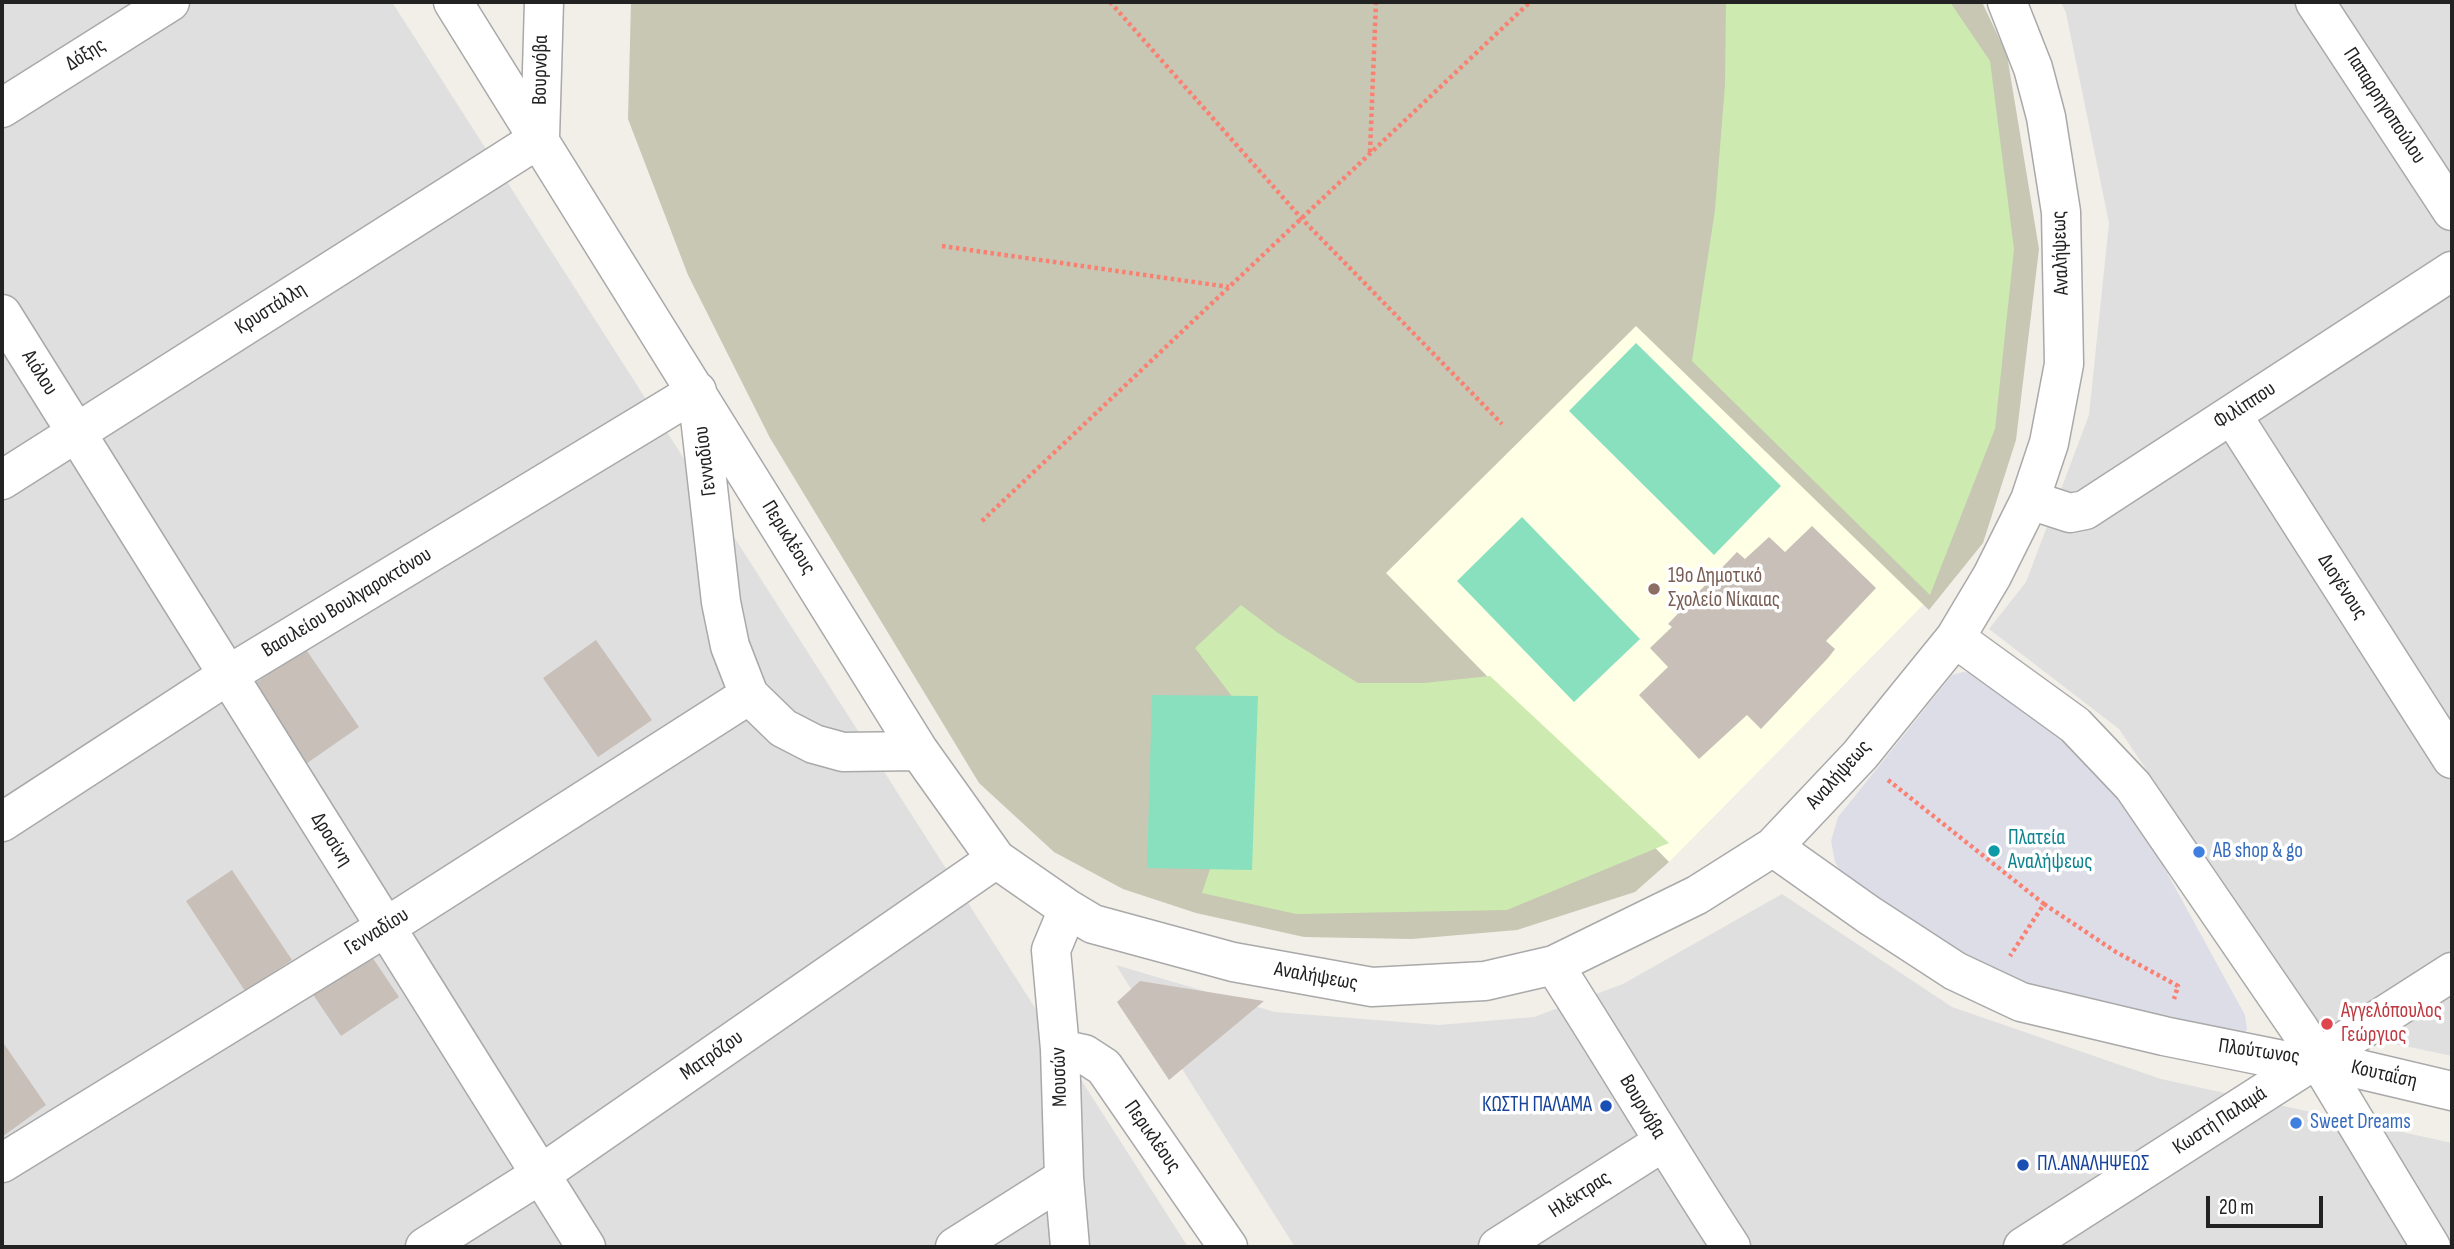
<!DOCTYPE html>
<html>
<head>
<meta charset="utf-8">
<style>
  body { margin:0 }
  #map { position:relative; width:2454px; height:1249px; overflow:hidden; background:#f2efe9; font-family:"Sofia Sans Condensed",sans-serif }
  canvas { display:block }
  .frame { position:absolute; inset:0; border:4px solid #222; pointer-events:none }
  .scale { position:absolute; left:2206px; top:1196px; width:117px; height:32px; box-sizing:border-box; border:4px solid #222; border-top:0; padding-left:9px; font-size:21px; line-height:24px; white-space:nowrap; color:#222; -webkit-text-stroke:5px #fff; paint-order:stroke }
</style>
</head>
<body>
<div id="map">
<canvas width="2454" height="1249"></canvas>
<div class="frame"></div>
<div class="scale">20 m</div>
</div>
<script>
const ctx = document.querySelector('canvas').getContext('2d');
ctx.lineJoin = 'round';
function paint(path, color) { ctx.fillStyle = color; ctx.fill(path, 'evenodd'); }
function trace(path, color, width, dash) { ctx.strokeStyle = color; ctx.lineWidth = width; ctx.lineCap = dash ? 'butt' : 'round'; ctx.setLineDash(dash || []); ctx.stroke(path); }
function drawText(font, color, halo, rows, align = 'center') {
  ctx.font = font + ' "Sofia Sans Condensed",sans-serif'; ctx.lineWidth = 7; ctx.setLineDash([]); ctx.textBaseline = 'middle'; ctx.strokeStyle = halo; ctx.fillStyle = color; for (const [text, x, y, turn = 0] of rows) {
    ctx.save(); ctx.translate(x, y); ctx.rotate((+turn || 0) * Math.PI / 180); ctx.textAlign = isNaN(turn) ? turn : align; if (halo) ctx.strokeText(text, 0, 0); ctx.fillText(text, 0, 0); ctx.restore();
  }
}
const residential = new Path2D(`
  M2 2H392L1188 1247H2Z
  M2061 2H2452V1056L2320 1028 2119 729 1989 629 2026 582 2089 415 2109 223 2066 13Z
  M1782 894 1952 1007 2161 1079 2452 1143V1247H1295L1116 965 1275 1012 1439 1025 1534 1017 1623 984Z`);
const education = new Path2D(`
  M1636 326 1924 604 1669 862 1386 573Z`);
const construction = new Path2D(`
  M631 2H1982L2007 55 2039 249 2016 440 1983 543 1929 610 1636 326 1386 573 1669 862 1635 892 1517 930 1412 939 1304 937 1196 913 1123 889 1054 852 979 783 770 438 688 275 628 119Z`);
const grass = new Path2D(`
  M1726 2H1950L1990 61 2014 249 1995 429 1930 595 1692 361 1715 210 1725 85Z
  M1241 605 1278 633 1358 683H1424L1490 676 1669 843 1507 910 1296 914 1202 893 1257 729 1195 648Z`);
const pitch = new Path2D(`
  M1636 343 1781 486 1714 555 1569 411Z
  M1522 517 1640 639 1574 702 1457 581Z
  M1152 695 1258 696 1252 870 1147 868Z`);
const plaza = new Path2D(`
  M1963 672 1976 673 2036 710 2126 798 2245 1015 2247 1029 2242 1038 1996 978 1846 881 1835 862 1831 841 1838 817 1952 675Z`);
const building = new Path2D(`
  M1812 526 1876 588 1826 641 1835 649 1828 658 1761 729 1747 715 1699 759 1639 695 1668 667 1650 648 1672 627 1668 624 1737 552 1745 559 1769 537 1785 552Z
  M596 640 652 720 598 757 543 678Z
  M305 648 359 727 300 768 247 689Z
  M232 870 292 960 245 991 186 901Z
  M368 951 399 997 341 1036 310 990Z
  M1140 981 1264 1001 1169 1080 1117 1002Z
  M2 1041 46 1105 2 1137Z`);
const path = new Path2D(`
  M1110 2 1302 219 1502 424
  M1370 152 1376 2
  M942 246 1229 287
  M982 521 1530 2
  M1888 780 2044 904 2010 956
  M2044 904 2116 952 2178 986 2174 999`);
const minor = new Path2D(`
  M453 2 919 751 996 859 1068 909 1093 924 1233 962 1372 987 1485 981 1554 965 1697 895 1773 847 1860 755 1955 638 1992 576 2030 500 2049 443 2064 364 2061 212 2046 117 2033 68 2007 2
  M2315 2 2452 211
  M2 108 170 2
  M540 138 544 2
  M2 314 586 1247
  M2232 415 2452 759
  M2 480 540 138
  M2030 500 2070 513 2085 510 2452 271
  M1955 638 2075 725 2133 786 2300 1030 2431 1247
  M2 822 228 675 697 391 721 602 730 646 749 695 783 728 814 744 843 752 919 751
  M1773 847 1869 915 1955 971 2021 1002 2164 1036 2283 1060 2316 1059 2452 1091
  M1068 909 1051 950 1060 1049 1064 1178 1070 1247
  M1554 965C1614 1058 1670 1154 1731 1247
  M1060 1049 1084 1054 1104 1067 1228 1247
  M2 1163 386 927 749 695
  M425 1247 541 1174 996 859
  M955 1247 1064 1178
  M1498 1247 1663 1142
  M2023 1247 2452 972`);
const markers = [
  [1654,589,7,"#8d6e63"],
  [1994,851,7,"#0f9aa8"],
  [2199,852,7,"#3f7fe0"],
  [2327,1024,7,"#e0444e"],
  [1606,1106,7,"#1a4fb4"],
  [2296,1123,7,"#3f7fe0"],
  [2023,1165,7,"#1a4fb4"]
];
const streetNames = [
  ["Δόξης",86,55,-32],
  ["Βουρνόβα",541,70,-89],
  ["Παπαρρηγοπούλου",2384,106,57],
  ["Αναλήψεως",2061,253,-92],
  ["Κρυστάλλη",271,309,-32],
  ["Αιόλου",39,373,58],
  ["Φιλίππου",2245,406,-33],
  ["Γενναδίου",706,461,-97],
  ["Περικλέους",788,538,58],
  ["Διογένους",2342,587,57],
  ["Βασιλείου Βουλγαροκτόνου",347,603,-31],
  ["Αναλήψεως",1839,775,-48],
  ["Δροσίνη",331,840,58],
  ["Γενναδίου",377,932,-32],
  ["Αναλήψεως",1316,977,10],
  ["Πλούτωνος",2259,1052,8],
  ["Ματρόζου",712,1056,-35],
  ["Κουταΐση",2384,1075,13],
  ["Μουσών",1060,1077,-92],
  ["Βουρνόβα",1642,1107,59],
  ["Κωστή Παλαμά",2220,1121,-33],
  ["Περικλέους",1152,1137,55],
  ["Ηλέκτρας",1580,1195,-33]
];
const educationNames = [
  ["19ο Δημοτικό",1668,577],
  ["Σχολείο Νίκαιας",1668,601]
];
const cultureNames = [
  ["Πλατεία",2008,839],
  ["Αναλήψεως",2008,863]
];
const shopNames = [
  ["ΑΒ shop & go",2213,852],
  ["Sweet Dreams",2310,1123]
];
const healthNames = [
  ["Αγγελόπουλος",2341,1012],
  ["Γεώργιος",2341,1036]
];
const transitNames = [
  ["ΚΩΣΤΗ ΠΑΛΑΜΑ",1592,1106],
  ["ΠΛ.ΑΝΑΛΗΨΕΩΣ",2037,1165,"left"]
];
paint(residential, '#e0dfdf');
paint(education, '#ffffe5');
paint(construction, '#c7c7b4');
paint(grass, '#cdebb0');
paint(pitch, '#88e0be');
paint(plaza, '#dddde8');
paint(building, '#c7bfb8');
trace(minor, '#a9a9a9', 41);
trace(path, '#fa8072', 4.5, [3.5, 3.5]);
trace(minor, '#fff', 38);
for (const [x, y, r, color] of markers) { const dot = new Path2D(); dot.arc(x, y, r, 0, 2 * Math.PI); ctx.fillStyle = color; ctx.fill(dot); trace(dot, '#fff', 2.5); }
drawText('21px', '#222', '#fff', streetNames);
drawText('21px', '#785e54', '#fff', educationNames, 'left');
drawText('21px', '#0d838f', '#fff', cultureNames, 'left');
drawText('21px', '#366cbe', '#fff', shopNames, 'left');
drawText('21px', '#be3a42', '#fff', healthNames, 'left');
drawText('21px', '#164399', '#fff', transitNames, 'right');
</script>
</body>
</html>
